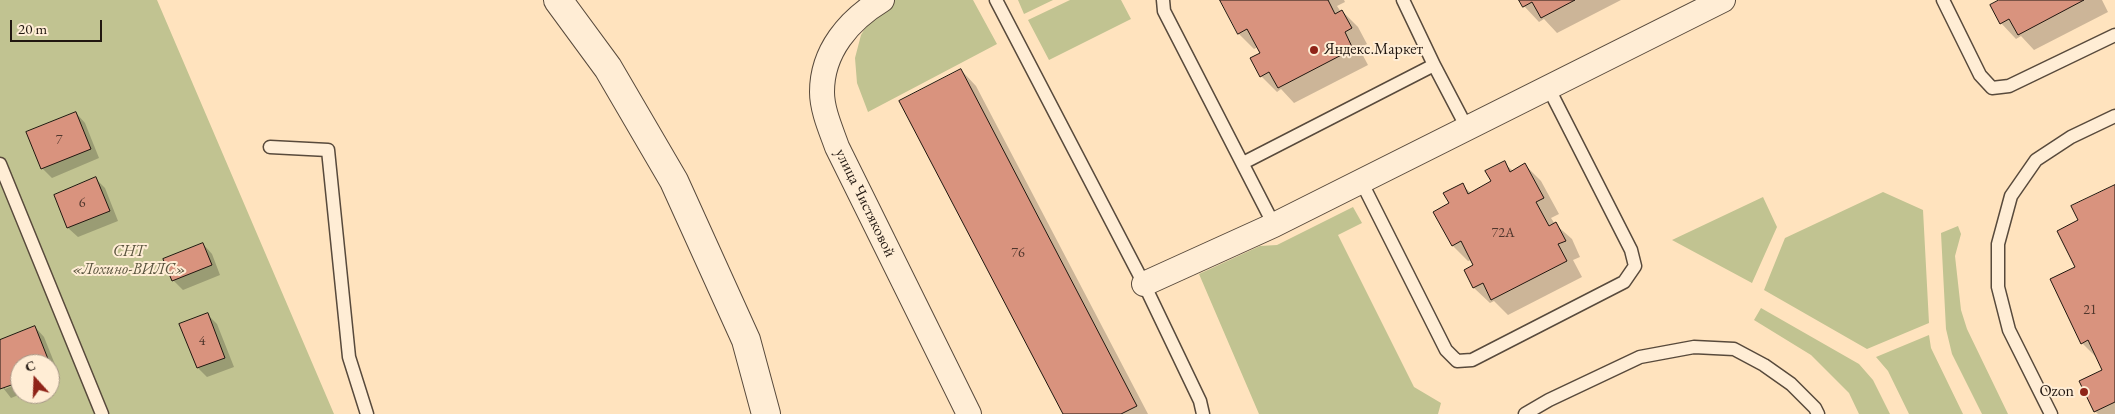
<!DOCTYPE html>
<html>
<head>
<meta charset="utf-8">
<style>
  body { margin:0 }
  #map { position:relative; width:2115px; height:414px; overflow:hidden; background:#ffe3be; font-family:"EB Garamond",serif }
  canvas { display:block }
  .north { position:absolute; left:10px; top:354px; width:50px; height:50px; box-sizing:border-box; background:#ffedd5; border:1px solid #a69786; border-radius:50%; rotate:340deg; font-size:14px; font-weight:700; line-height:20px; text-align:center; color:#211710 }
  .north::after { content:''; display:block; margin:auto; width:18px; height:22px; background:#8f2418; clip-path:polygon(50% 0,100% 100%,50% 72%,0 100%) }
  .scale { position:absolute; left:10px; top:20px; width:92px; height:22px; box-sizing:border-box; border:2px solid #211710; border-top:0; padding-left:6px; font-size:15px; line-height:18px; white-space:nowrap; color:#211710; -webkit-text-stroke:4px #ffedd5; paint-order:stroke }
</style>
</head>
<body>
<div id="map">
<canvas width="2115" height="414"></canvas>
<div class="north">С</div>
<div class="scale">20 m</div>
</div>
<script>
const ctx = document.querySelector('canvas').getContext('2d');
ctx.lineJoin = 'round';
function paint(path, color) { ctx.fillStyle = color; ctx.fill(path, 'evenodd'); }
function trace(path, color, width, dash) { ctx.strokeStyle = color; ctx.lineWidth = width; ctx.lineCap = dash ? 'butt' : 'round'; ctx.setLineDash(dash || []); ctx.stroke(path); }
function drawText(font, color, halo, rows, align = 'center') {
  ctx.font = font + ' "EB Garamond",serif'; ctx.lineWidth = 4; ctx.setLineDash([]); ctx.textBaseline = 'middle'; ctx.strokeStyle = halo; ctx.fillStyle = color; for (const [text, x, y, turn = 0] of rows) {
    ctx.save(); ctx.translate(x, y); ctx.rotate((+turn || 0) * Math.PI / 180); ctx.textAlign = isNaN(turn) ? turn : align; if (halo) ctx.strokeText(text, 0, 0); ctx.fillText(text, 0, 0); ctx.restore();
  }
}
const green = new Path2D(`
  M0 0H157L334 414H0ZM20 364H50V394H20Z
  M892 0H973L997 44 868 112 857 83 855 58 861 35 872 17Z
  M1018 0H1053L1024 14Z
  M1070 0H1121L1131 19 1049 60 1028 20Z
  M1883 192 1923 210 1929 323 1867 349 1764 290 1785 238Z
  M1763 197 1777 227 1752 283 1672 240Z
  M1353 207 1362 223 1338 235 1414 387 1441 403 1438 414H1259L1199 274 1260 246 1277 245Z
  M1958 226 1961 234 1955 256 1961 310 1967 329 2008 414H1982L1952 354 1946 329 1941 233Z
  M1761 308 1859 364 1873 380 1890 414H1859L1849 393 1811 355 1754 320Z
  M1929 335 1931 348 1963 414H1909L1888 371 1876 357Z`);
const shadow = new Path2D(`
  M1221 0H1344L1345 2 1337 6 1341 12 1342 11 1358 27 1367 44 1359 48 1368 65 1294 103 1281 89 1277 92 1261 76V54L1258 47 1254 49 1239 34Z
  M1521 0H1621L1557 33 1544 19 1539 22 1524 6Z
  M2001 0H2102L2108 12 2034 50 2021 36 2016 39 2001 23Z
  M961 70 976 86 1148 414H1064Z
  M76 113 85 123 99 158 52 178 42 168Z
  M1504 163 1513 171 1525 165 1541 181 1559 214 1551 218 1555 224 1572 239 1580 257 1573 260 1582 277 1508 315 1494 301 1490 303 1474 288 1466 270 1475 265 1472 260 1468 261 1453 246 1435 212 1450 204 1462 185 1471 193 1492 182Z
  M96 179 105 188 118 221 78 237 68 228 55 196Z
  M2115 186V414H2098L2095 411 2104 371 2098 359 2082 343 2076 268 2080 221Z
  M203 244 212 254 220 275 183 290 173 280Z
  M207 314 217 324 234 367 207 377 198 368Z
  M35 327 44 337 56 367 50 369V364H20V380L5 386V389L20 383 21 394 11 398 0 384V341Z
  M57 369 60 379 50 383V372Z`);
const building = new Path2D(`
  M1220 0H1328L1335 14 1342 10 1352 28 1345 32 1353 49 1278 88 1269 72 1260 77 1250 58 1260 53 1247 29 1238 34Z
  M1519 0H1575L1541 18 1532 2 1523 7Z
  M1999 0H2084L2018 35 2009 19 2000 24 1990 5Z
  M961 69 1137 406 1121 414H1063L899 101Z
  M76 112 91 149 41 169 26 132Z
  M1505 161 1510 172 1525 163 1544 198 1536 202 1549 226 1556 222 1566 241 1558 244 1567 261 1491 300 1483 283 1473 288 1464 270 1473 265 1461 241 1452 246 1433 212 1449 203 1443 193 1463 183 1468 194 1491 181 1485 171Z
  M96 177 110 211 67 228 54 195Z
  M2115 185V402L2094 412 2079 381 2102 370 2088 340 2081 344 2050 279 2075 267 2057 231 2078 220 2071 206Z
  M203 243 212 265 172 281 163 259Z
  M208 313 225 358 197 368 179 324Z
  M35 326 50 364H20V382L0 389V340Z`);
const service = new Path2D(`
  M996 0 1144 284 1200 401 1203 414
  M1163 0 1164 11 1274 225
  M1403 0 1434 65 1467 128
  M1943 0 1980 75 1992 88 2009 86 2115 35
  M270 147 328 150 349 357 367 414
  M1243 163 1434 65
  M0 164 102 414
  M1361 181 1446 350 1457 361 1472 360 1624 282 1635 266 1631 250 1548 87
  M1525 414 1549 400 1640 357 1694 347 1734 349 1764 365 1791 384 1815 408 1818 414
  M2051 414 2009 330 1998 287V244L2011 196 2036 160 2071 137 2115 116`);
const minor = new Path2D(`
  M882 0C849 20 822 51 822 92 822 110 831 130 837 147L969 414
  M1144 284 1274 225 1723 0`);
const tertiary = new Path2D(`
  M558 0 608 68 674 181 746 340 766 414`);
const markers = [
  [1314,50,5,"#8f2418"],
  [2084,392,5,"#8f2418"]
];
const numberNames = [
  ["7",59,140],
  ["6",82,203],
  ["72А",1503,233],
  ["76",1018,253],
  ["21",2090,310],
  ["4",202,341]
];
const poiNames = [
  ["Яндекс.Маркет",1324,50],
  ["Ozon",2074,392,"right"]
];
const streetNames = [
  ["улица Чистяковой",865,203,64]
];
const parkNames = [
  ["СНТ",129,252],
  ["«Лохино-ВИЛС»",129,270]
];
paint(green, '#c1c391');
paint(shadow, '#0003');
paint(building, '#d9937e');
trace(building, '#211710', 1);
trace(service, '#584a3c', 15);
trace(minor, '#584a3c', 26);
trace(tertiary, '#584a3c', 30);
trace(service, '#ffedd5', 12);
trace(minor, '#ffedd5', 24);
trace(tertiary, '#ffedd5', 28);
for (const [x, y, r, color] of markers) { const dot = new Path2D(); dot.arc(x, y, r, 0, 2 * Math.PI); ctx.fillStyle = color; ctx.fill(dot); trace(dot, '#ffedd5', 2); }
drawText('14px', '#4f362c', null, numberNames);
drawText('16px', '#211710', '#ffedd5', poiNames, 'left');
drawText('16px', '#211710', '#ffedd5', streetNames);
drawText('italic 16px', '#59533d', '#ffedd5', parkNames);
</script>
</body>
</html>
